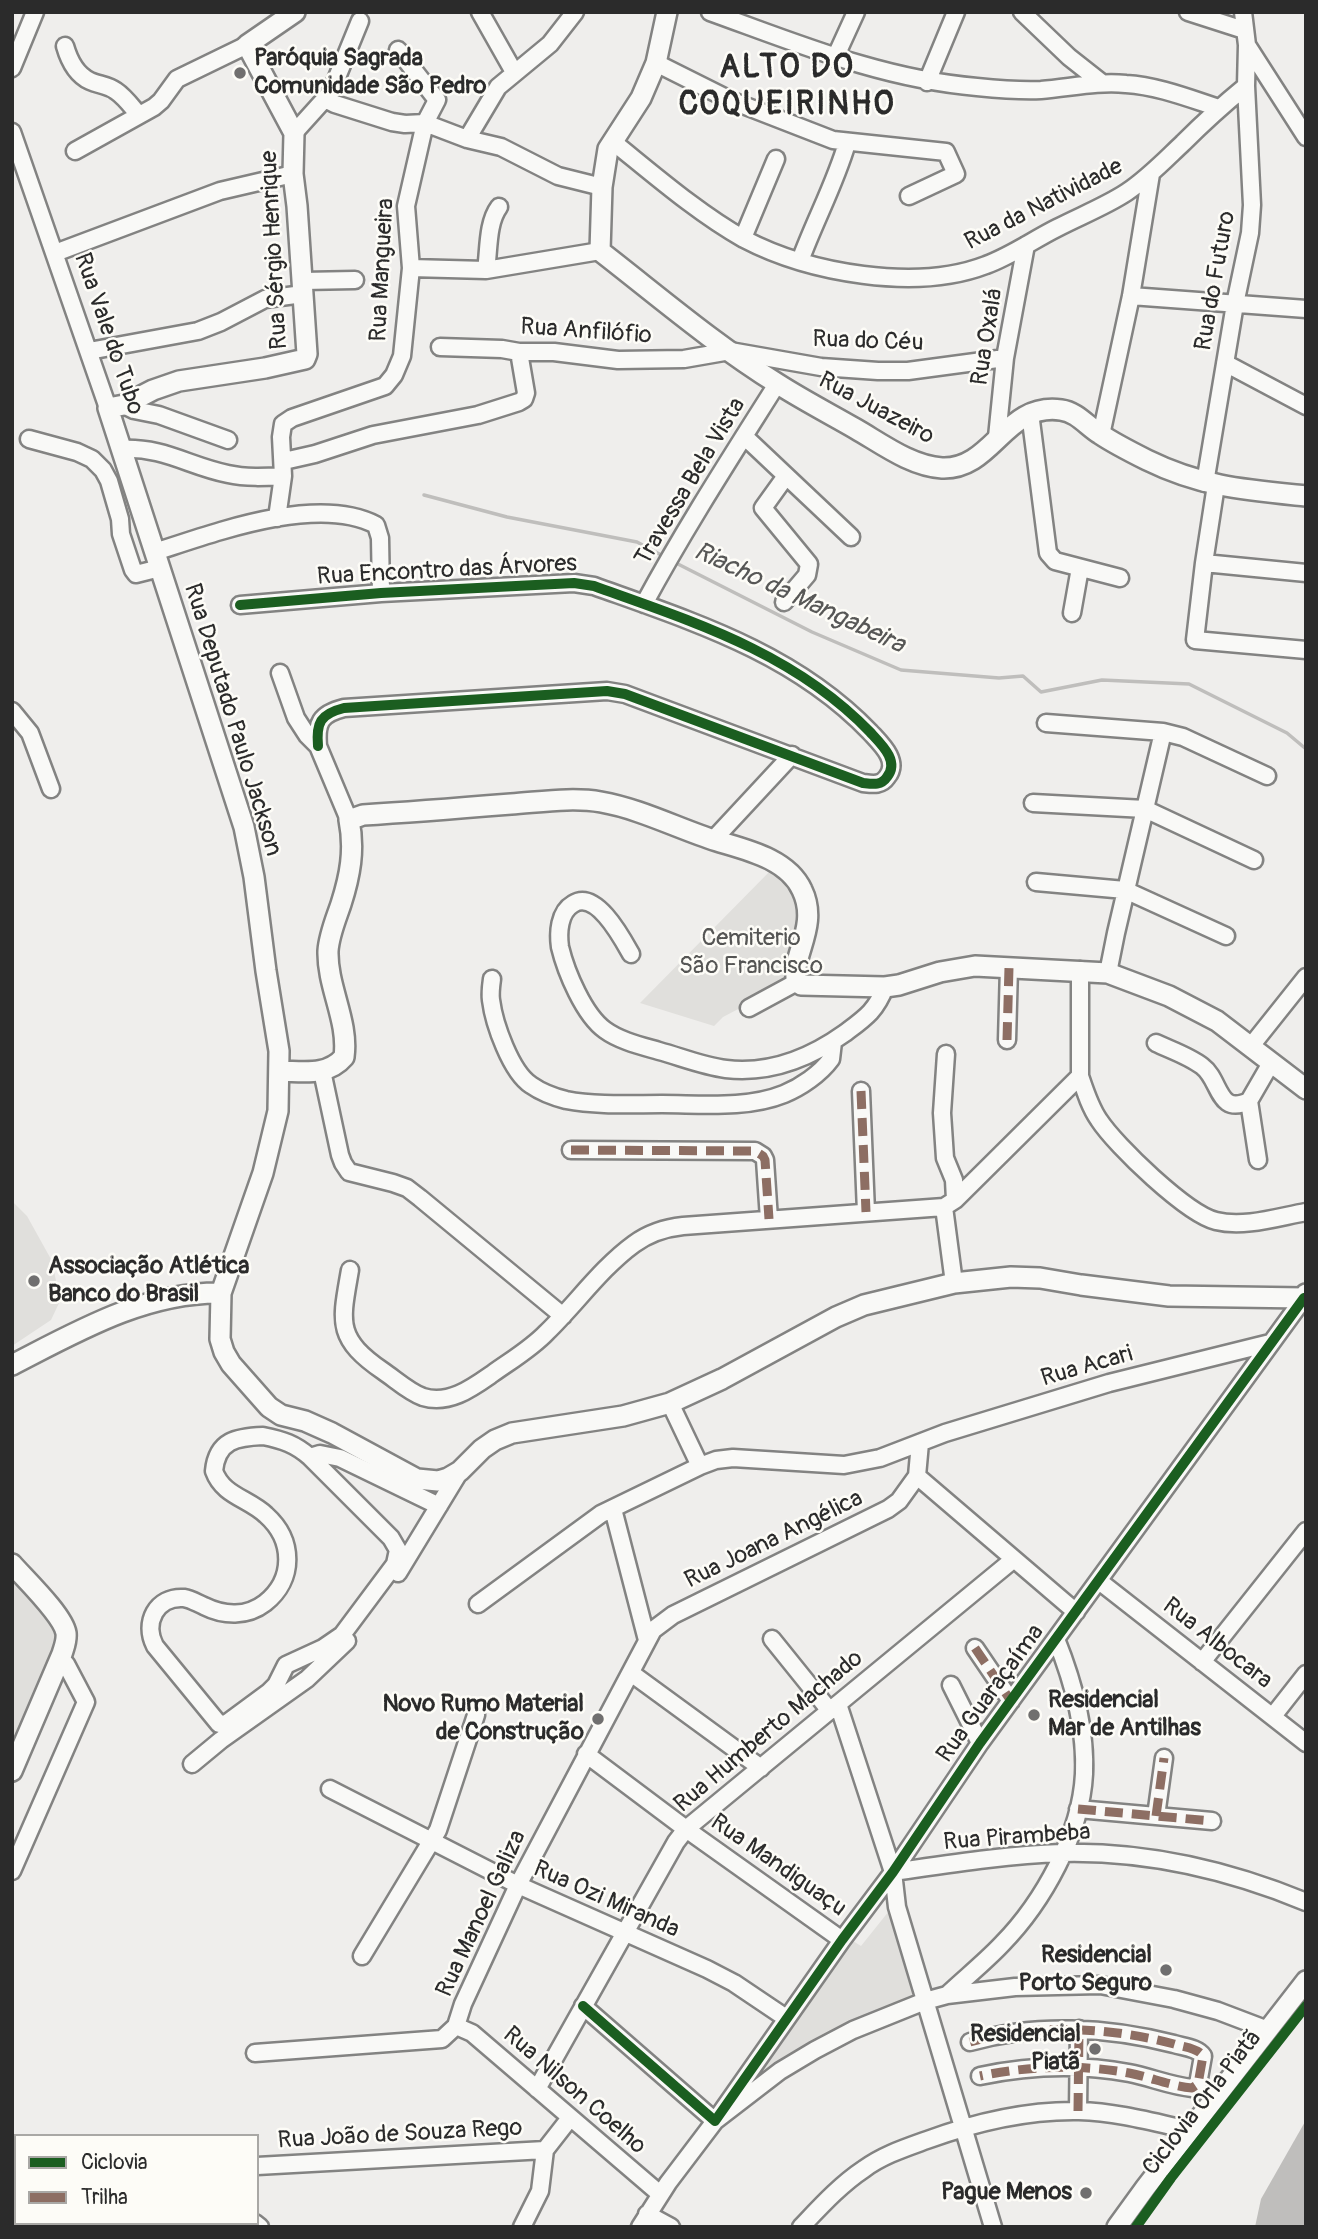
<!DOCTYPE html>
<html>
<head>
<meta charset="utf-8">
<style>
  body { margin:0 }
  #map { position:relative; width:1318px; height:2239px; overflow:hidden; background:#efeeec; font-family:Pangolin,sans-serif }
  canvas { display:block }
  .frame { position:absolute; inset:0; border:14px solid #2b2b2b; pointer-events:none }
  .legend { position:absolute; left:14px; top:2134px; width:245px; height:91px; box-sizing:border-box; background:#fdfcf7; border:2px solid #a9a8a5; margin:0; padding:9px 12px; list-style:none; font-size:21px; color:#2b2b2b }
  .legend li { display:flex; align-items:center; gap:14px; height:35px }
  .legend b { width:35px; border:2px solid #a9a8a5 }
</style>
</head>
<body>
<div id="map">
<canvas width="1318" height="2239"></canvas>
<div class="frame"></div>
<ul class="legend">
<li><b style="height:9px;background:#1b5e20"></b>Ciclovia</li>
<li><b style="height:9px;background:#8d6e63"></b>Trilha</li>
</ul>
</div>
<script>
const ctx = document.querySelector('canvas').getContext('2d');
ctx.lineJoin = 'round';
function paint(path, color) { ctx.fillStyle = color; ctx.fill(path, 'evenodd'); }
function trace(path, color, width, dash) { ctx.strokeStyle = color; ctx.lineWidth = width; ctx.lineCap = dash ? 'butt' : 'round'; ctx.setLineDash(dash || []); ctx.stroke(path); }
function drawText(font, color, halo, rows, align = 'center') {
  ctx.font = font + ' Pangolin,sans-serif'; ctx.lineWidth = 5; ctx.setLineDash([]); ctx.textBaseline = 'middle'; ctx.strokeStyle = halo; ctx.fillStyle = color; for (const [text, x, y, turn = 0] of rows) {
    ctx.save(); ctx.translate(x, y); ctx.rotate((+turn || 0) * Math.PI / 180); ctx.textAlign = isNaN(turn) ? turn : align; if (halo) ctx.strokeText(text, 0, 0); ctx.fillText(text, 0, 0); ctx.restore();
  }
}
const green = new Path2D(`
  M773 868 797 888 804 906 788 983 723 1017 714 1026 640 1003Z
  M12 1201 27 1216 52 1261 60 1301 51 1320 12 1346Z
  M12 1574 58 1625V1642L12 1741Z
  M889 1911 917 1998 741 2093 853 1941 861 1946Z`);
const water = new Path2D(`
  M1306 2120V2227H1255L1261 2199Z`);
const stream = new Path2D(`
  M424 495 507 517 637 542 663 556
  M672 561 812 632 901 670 999 678 1023 676 1041 692 1102 680 1189 684 1287 733 1306 749`);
const minor = new Path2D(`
  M480 12 514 72
  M710 12C799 44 882 79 977 87 997 89 1020 91 1041 90 1069 88 1097 81 1126 84 1158 86 1188 98 1219 108
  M1022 12 1069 57 1102 83
  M1188 12 1244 30
  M1247 45 1306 137
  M65 46C69 60 77 75 90 81 99 85 108 85 116 91 125 97 132 107 139 115
  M835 58 856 12
  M656 63 730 100 833 140 946 152 956 174 909 196
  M12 68 35 12
  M927 82 956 12
  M325 99 335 104 392 122 405 124 425 123 467 139 501 147 558 176 602 187
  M12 132 108 408
  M294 133 331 92 360 21
  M467 139 498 87 550 44 575 12
  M612 141C653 174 699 214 744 239 809 273 916 292 986 265 1011 256 1033 240 1057 228 1080 216 1106 206 1127 192 1148 178 1165 160 1183 143 1203 123 1224 104 1246 86
  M75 151 154 107 161 101 177 79 247 45
  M743 238 776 159
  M55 253 220 191 293 174
  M800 261C815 220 835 184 847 143
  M411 268 486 270 600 251
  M486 270C489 251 487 223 499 207
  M303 281 355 280
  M1131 296 1306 309
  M440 347 502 349 519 352H554L618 360 684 359 730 351 821 367 878 371H908L1005 358
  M89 351 198 331 221 322 265 299 303 294
  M1225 363 1306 406
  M124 405 134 410 159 415 228 440
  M1030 413 1048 553 1055 561 1120 578
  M1101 435 1131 296 1151 174
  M744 436 851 537
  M997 437 1005 358 1026 245
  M29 439 77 452 92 459 103 470 109 481 120 519 121 534 133 570 136 574 160 568
  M121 449C165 447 188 466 228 474 246 478 265 477 283 476
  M284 461 315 454 373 435 478 415 519 402 524 399 526 393 519 352
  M1205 483 1235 304 1250 233 1252 205 1246 86 1247 45 1243 12
  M1216 485 1204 563 1195 640 1306 650
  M277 518 283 476 281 437 283 424 292 418 385 386 394 375 402 356 411 268 406 206 425 123 437 100 398 50
  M155 552C214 533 317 494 376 525L380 538 381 593
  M1204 563 1306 573
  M784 602 807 575 809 564 763 508 786 476
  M644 604C685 528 731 457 777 384
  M240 605 381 593 574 583 594 586C694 622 794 653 870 732 881 744 900 761 887 777 881 786 872 784 863 783L625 694 607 691 344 708C320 714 316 723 318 746
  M1072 613 1080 568
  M280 673 296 718 307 735 318 746 349 820
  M12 711 30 733 51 789
  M1046 723 1163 732 1183 737 1267 776
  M1033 803 1145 809 1254 860
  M713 840 792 755
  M1036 882 1125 890 1226 936
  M631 954C622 938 596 889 573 904 559 912 558 933 560 947 566 972 584 1015 605 1030 620 1041 642 1046 659 1051 681 1057 703 1066 726 1069 769 1074 810 1058 845 1033 865 1018 876 1011 885 987
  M1108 973 1116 933 1163 732
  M492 979C491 986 490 993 491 1000 494 1024 511 1072 531 1085 541 1092 554 1097 566 1100 597 1106 631 1104 662 1104 701 1104 747 1109 784 1094 801 1087 820 1074 831 1059L833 1042
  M749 1008 797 982
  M1007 1040 1009 967
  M1156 1043C1171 1050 1189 1056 1202 1066 1221 1080 1217 1116 1249 1101
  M1251 1046 1306 977
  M946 1054 942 1113 945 1158 954 1180 955 1200
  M322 1071 340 1155 343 1163 349 1172 393 1183 407 1188 420 1198 563 1316
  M1080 1076C1085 1091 1090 1107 1099 1120 1116 1146 1187 1214 1216 1221 1244 1228 1278 1217 1306 1212
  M861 1091 866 1212
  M571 1150 755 1151 763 1156 765 1160 769 1219
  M1258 1160 1249 1101 1271 1063
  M944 1207 954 1283
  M350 1270C341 1322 335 1338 383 1371 395 1379 409 1392 423 1397 449 1405 472 1388 492 1374 510 1361 531 1349 547 1332 576 1304 601 1268 634 1244 649 1233 664 1228 683 1226L944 1207 955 1200 1080 1076V970
  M670 1403 700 1466
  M263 1436C283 1440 295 1444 310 1457L391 1538 398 1550 395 1564 342 1635 323 1648 286 1665 276 1685 269 1692 227 1723 219 1724 155 1646C143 1623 156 1596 184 1598 191 1599 197 1603 204 1606 224 1616 247 1617 265 1603 295 1579 294 1540 266 1515 248 1498 223 1496 214 1471 217 1440 237 1437 263 1436Z
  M920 1443 917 1476 1076 1612
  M310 1457 320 1454 340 1458 439 1506
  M613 1509 647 1640
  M398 1573 460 1471
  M1099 1581 1306 1743
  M478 1604 601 1514 700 1466 716 1460 733 1458 844 1465 880 1458 945 1433 1109 1383 1270 1343
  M772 1639 830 1711
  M975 1648 1011 1701
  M1202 1662 1306 1531
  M631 1673 761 1768
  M951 1685 980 1743
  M838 1704 893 1872 897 1907 993 2227
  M1273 1716 1306 1674
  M586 1754 686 1829 842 1940
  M192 1764 221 1740 307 1679 347 1641
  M330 1789 518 1885 707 1969 734 1983 786 2018
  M1078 1809 1212 1821
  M1156 1816 1164 1758
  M12 1871 86 1702 66 1664 59 1660
  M893 1872C949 1864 1005 1855 1062 1853 1147 1851 1228 1870 1306 1902
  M362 1956 438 1830 476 1715
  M947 1995C965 1978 985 1962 1002 1944 1043 1902 1081 1834 1084 1774 1086 1728 1073 1681 1056 1639
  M583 2006 715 2121 842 1940 893 1872 980 1743 1304 1298
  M456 2026 472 2033 660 2194
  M970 2042C1036 2023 1108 2027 1174 2044 1184 2047 1198 2048 1203 2056L1198 2084 1192 2088C1171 2086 1150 2077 1129 2073 1080 2064 1028 2066 980 2076
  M255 2053 442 2039 456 2026 463 2004 518 1885 653 1630 673 1615 888 1509 899 1501 917 1476
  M537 2089 676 1842 686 1829 1014 1559
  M1078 2111 1079 2029
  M257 2166 545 2150 570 2118
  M12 2184 16 2187
  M647 2214 671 2227
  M57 2223 61 2227
  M255 2223 260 2227
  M522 2227 540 2191 545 2150
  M640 2227 668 2183 715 2121 780 2071 815 2050 853 2030 925 2001 947 1995 1015 1987 1100 1985 1174 1999 1218 2011 1268 2030
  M801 2227C821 2206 840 2185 864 2169 883 2155 905 2148 927 2140 976 2122 1026 2110 1079 2111 1116 2112 1153 2122 1189 2130`);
const major = new Path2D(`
  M295 12 247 45 294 133 293 174 297 206 307 354 305 359 265 368 179 381 153 390 124 405 108 408 244 827 254 877 266 971 279 1051 278 1111 263 1173 221 1293 220 1339 224 1352 231 1364 269 1407 281 1415 305 1421 332 1433 417 1479 438 1481 448 1478 460 1471 482 1449 495 1440 512 1433 623 1416 670 1403 722 1379 836 1317 864 1305 954 1283 1011 1277 1040 1278 1081 1285 1169 1296 1304 1298 1306 1294
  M667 12 656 63 641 98 608 149 602 187 600 251C658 296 715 345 778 384 803 400 830 414 856 429 882 444 911 466 942 468 993 470 1005 402 1061 410 1077 412 1087 426 1100 434 1115 444 1131 452 1147 460 1202 487 1246 490 1306 496
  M279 1071C302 1071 327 1077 344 1057 349 1021 327 987 328 951 329 935 336 919 341 904 350 876 355 850 349 820L363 815C412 812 462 808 511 804 541 802 572 797 601 802 641 809 679 829 717 841 747 850 788 859 802 890 820 927 789 958 797 982L801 985 885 987 899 985 940 972 975 966 1108 973 1169 996 1217 1021 1306 1089
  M12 1365C78 1331 145 1292 221 1293
  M12 1564C25 1579 63 1615 66 1633 67 1641 64 1647 62 1654L12 1771
  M1117 2227 1146 2187 1306 1981`);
const quiet = new Path2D(`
  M1007 1040 1009 967
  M861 1091 866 1212
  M571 1150 755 1151 763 1156 765 1160 769 1219
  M975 1648 1011 1701
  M1078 1809 1212 1821
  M1156 1816 1164 1758
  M970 2042C1036 2023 1108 2027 1174 2044 1184 2047 1198 2048 1203 2056L1198 2084 1192 2088C1171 2086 1150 2077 1129 2073 1080 2064 1028 2066 980 2076
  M1078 2111 1079 2029`);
const cycleway = new Path2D(`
  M240 605 381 593 574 583 594 586C694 622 794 653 870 732 881 744 900 761 887 777 881 786 872 784 863 783L625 694 607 691 344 708C320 714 316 723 318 746
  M583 2006 715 2121 842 1940 893 1872 980 1743 1304 1298
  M1136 2227 1171 2178 1306 2006`);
const markers = [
  [240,73,7,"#706f6f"],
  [34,1281,7,"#706f6f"],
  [1034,1715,7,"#706f6f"],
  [598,1719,7,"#706f6f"],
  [1166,1970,7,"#706f6f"],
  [1095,2049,7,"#706f6f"],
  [1086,2193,7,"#706f6f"]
];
const poiNames = [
  ["Paróquia Sagrada",254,59,"left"],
  ["Comunidade São Pedro",254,87,"left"],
  ["Associação Atlética",48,1267,"left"],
  ["Banco do Brasil",48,1295,"left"],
  ["Residencial",1048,1701,"left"],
  ["Mar de Antilhas",1048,1729,"left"],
  ["Novo Rumo Material",584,1705],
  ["de Construção",584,1733],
  ["Residencial",1152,1956],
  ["Porto Seguro",1152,1984],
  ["Residencial",1081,2035],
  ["Piatã",1081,2063],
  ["Pague Menos",1072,2193]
];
const streetNames = [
  ["Rua da Natividade",1044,205,-27],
  ["Rua Sérgio Henrique",275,250,-93],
  ["Rua Mangueira",383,270,-87],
  ["Rua do Futuro",1216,281,-80],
  ["Rua Anfilófio",586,332,4],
  ["Rua Vale do Tubo",108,334,71],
  ["Rua Oxalá",988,337,-81],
  ["Rua do Céu",868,342,2],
  ["Rua Juazeiro",876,409,28],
  ["Travessa Bela Vista",691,482,-59],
  ["Rua Encontro das Árvores",447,571,-3],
  ["Rua Deputado Paulo Jackson",232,720,73],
  ["Rua Acari",1087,1367,-16],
  ["Rua Joana Angélica",774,1540,-26],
  ["Rua Albocara",1217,1644,38],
  ["Rua Guaraçaíma",991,1694,-54],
  ["Rua Humberto Machado",769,1732,-40],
  ["Rua Pirambeba",1017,1838,-4],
  ["Rua Mandiguaçu",778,1866,35],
  ["Rua Ozi Miranda",606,1900,24],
  ["Rua Manoel Galiza",482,1914,-65],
  ["Rua Nilson Coelho",574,2091,41],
  ["Ciclovia Orla Piatã",1203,2103,-52],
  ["Rua João de Souza Rego",400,2135,-3]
];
const parkNames = [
  ["Cemiterio",751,939],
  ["São Francisco",751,967]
];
const waterNames = [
  ["Riacho da Mangabeira",799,599,25]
];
const districtNames = [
  ["ALTO DO",787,69],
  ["COQUEIRINHO",787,106]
];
paint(green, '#e0dfdc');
paint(water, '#bfbebc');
trace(stream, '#bfbebc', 3.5);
trace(minor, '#838382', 21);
trace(major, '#838382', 24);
trace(minor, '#f9f9f7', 16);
trace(major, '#f9f9f7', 19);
trace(quiet, '#8d6e63', 9, [18, 9]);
trace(cycleway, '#1b5e20', 10);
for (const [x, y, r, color] of markers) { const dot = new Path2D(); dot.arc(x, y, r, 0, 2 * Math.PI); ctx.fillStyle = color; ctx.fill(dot); trace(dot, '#fdfcf7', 2.5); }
drawText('bold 24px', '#2b2b2b', '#fdfcf7', poiNames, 'right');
drawText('24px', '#2b2b2b', '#fdfcf7', streetNames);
drawText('24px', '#555554', '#fdfcf7', parkNames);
drawText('italic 26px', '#575756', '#fdfcf7', waterNames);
ctx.letterSpacing = '2px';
drawText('bold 32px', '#2b2b2b', '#fdfcf7', districtNames);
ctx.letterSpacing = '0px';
</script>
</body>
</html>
